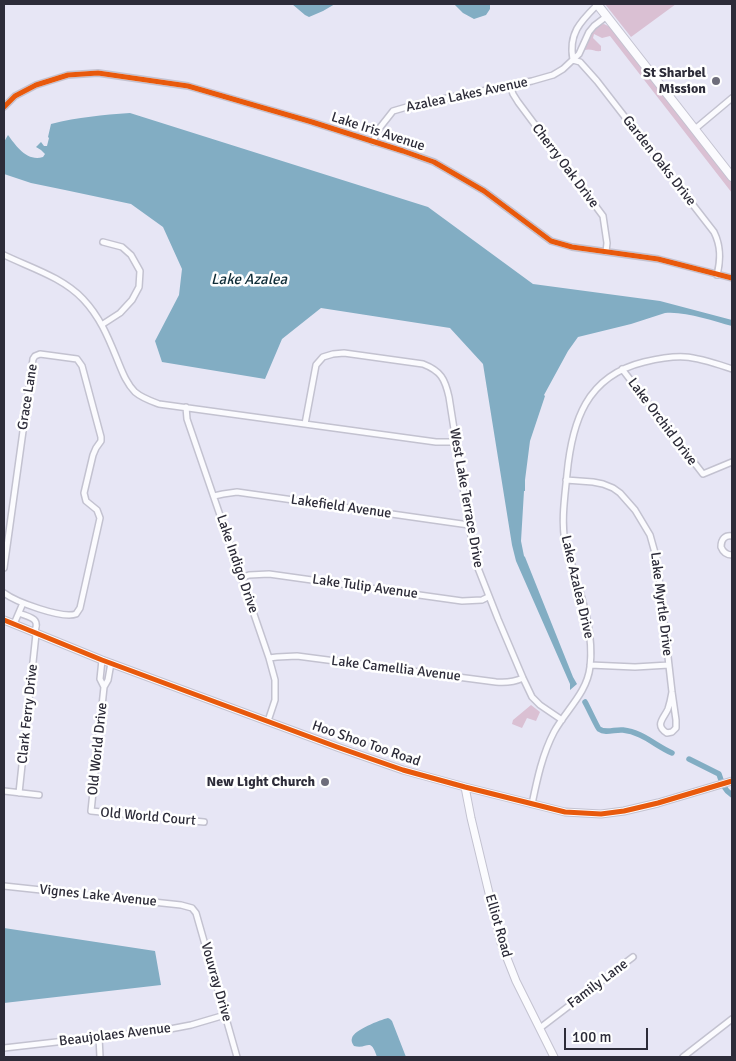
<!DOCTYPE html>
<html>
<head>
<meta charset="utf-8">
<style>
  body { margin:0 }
  #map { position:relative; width:736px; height:1061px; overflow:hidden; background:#e7e6f5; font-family:Signika,sans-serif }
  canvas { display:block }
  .frame { position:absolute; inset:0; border:5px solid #2d2c39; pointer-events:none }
  .scale { position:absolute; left:564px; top:1028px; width:84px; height:22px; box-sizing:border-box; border:2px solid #2d2c39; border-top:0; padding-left:6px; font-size:15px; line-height:18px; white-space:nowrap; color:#2d2c39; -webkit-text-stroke:4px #fff; paint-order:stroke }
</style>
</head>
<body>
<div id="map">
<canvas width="736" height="1061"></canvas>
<div class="frame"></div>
<div class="scale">100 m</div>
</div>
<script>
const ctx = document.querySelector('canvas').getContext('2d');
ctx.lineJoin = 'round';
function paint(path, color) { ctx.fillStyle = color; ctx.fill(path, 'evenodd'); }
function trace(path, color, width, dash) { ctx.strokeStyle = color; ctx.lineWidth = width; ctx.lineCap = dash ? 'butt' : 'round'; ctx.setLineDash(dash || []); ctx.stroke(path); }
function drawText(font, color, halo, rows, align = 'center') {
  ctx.font = font + ' Signika,sans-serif'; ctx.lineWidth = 5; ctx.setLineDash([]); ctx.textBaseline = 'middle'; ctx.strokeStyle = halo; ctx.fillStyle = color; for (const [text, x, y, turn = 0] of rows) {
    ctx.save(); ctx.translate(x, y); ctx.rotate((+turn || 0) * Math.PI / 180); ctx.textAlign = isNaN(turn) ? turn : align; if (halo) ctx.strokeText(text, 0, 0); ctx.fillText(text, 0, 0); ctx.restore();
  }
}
const green = new Path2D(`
  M605 4H676L631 37Z
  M604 24 612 28 618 35 732 182V193L610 36 602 38 594 34 593 38 601 46V51C594 52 592 48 584 50 588 39 591 26 604 24Z
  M531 705 540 712 536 721 527 718 522 728 512 724 513 720Z`);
const water = new Path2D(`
  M292 4H335L323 11 309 17 305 15Z
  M454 4H490V9L486 15 474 19 463 13Z
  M130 113 428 207 533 284 660 301 732 320V326C713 321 685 311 665 313L631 324 578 337 568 351 544 395 545 396 530 441 525 480V491H524L521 541 524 556 525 557 573 677 577 684 570 690V684L516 561 512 545 483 364 450 328 321 308 282 339 265 379 162 362 155 341 179 295 182 269 163 227 131 204 65 190 31 183 4 174V142L8 135C16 146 27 162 43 157L45 154 41 150 36 147 41 142 44 146H47L49 138 48 137 51 124C79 117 102 115 130 113Z
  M4 928 155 951 161 985 4 1003Z
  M388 1018 390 1019 392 1021 406 1057H377C370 1036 368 1050 354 1046 352 1043 351 1041 352 1038 354 1030 380 1020 388 1018Z`);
const canal = new Path2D(`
  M585 702C588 707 597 727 599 729 606 734 615 729 623 730 642 732 656 746 672 753
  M689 759 719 774C722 783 724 790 732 795`);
const street = new Path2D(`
  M573 60 580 62 597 81 714 232C721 246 721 259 717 275
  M573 60C568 33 581 21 598 4
  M510 85 513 94 518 102 603 216 607 243 606 252
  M4 107 15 96 36 85 68 75 98 73 188 86 312 122 403 151 434 162 484 191 551 241 572 247 658 259 732 278
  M695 129 732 98
  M373 142 378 130 393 111 417 104 532 81 553 75 563 69 579 54 589 32 594 26 607 16
  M4 255C31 268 62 277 83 299 100 317 108 337 117 359 122 371 126 383 135 392 142 398 151 401 159 404L436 442H456
  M103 324 120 313 132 300 139 287 140 271 131 255 122 247 103 242
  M622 369 703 474 732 462
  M186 407 187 419 269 658 275 680V700L268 721
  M305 424 316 365 323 357 333 354 344 353 423 364C441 371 445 379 449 397L469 525 476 563 498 619 523 678 532 697 540 705 562 720
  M566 480 593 482 603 484 613 488 620 493 635 510 650 535 657 560 672 692 676 720V728L672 732 667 733C654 725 664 718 668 709 670 703 671 698 672 692
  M214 496 223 494 237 492 469 525
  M732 536C725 535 721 539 721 547 723 552 726 555 732 555
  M4 568 33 359 35 356 40 354 77 359 82 366 101 437V441L96 448 93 455 84 493 86 501 97 510 100 518 80 608 76 614C62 619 16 602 4 593
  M241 578 249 575 269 574 462 601 482 600 488 597
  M19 613C31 618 41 618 34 633
  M14 624 23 603
  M269 658 277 657 297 656 496 682C506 683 514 682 523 678
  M102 660 100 679 104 687 91 811 204 822
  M590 665 635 667 669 665
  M104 687 108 680 111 663
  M4 791 39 795
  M19 793 36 634
  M532 804C537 780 542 755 554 732 566 710 587 693 590 667 594 635 583 601 574 571 571 561 567 552 565 542 561 520 565 496 567 474 572 422 586 376 644 362 657 359 671 356 685 357 701 358 717 364 732 369
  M4 886 181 905 192 908 196 913 237 1057
  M540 1028 633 957
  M99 1037 100 1057
  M4 1048 170 1029 191 1025 225 1015
  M683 1057 732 1019`);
const secondary = new Path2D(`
  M4 620 102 660 337 747 403 770 465 787 565 812 601 814 624 811 658 803 732 781
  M465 787 471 818 501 943 516 981 554 1057`);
const primary = new Path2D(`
  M597 4 732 177`);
const cycleway = new Path2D(`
  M4 107 15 96 36 85 68 75 98 73 188 86 312 122 403 151 434 162 484 191 551 241 572 247 658 259 732 278
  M4 620 102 660 337 747 403 770 465 787 565 812 601 814 624 811 658 803 732 781`);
const markers = [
  [716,81,5,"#6e6d7b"],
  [325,782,5,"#6e6d7b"]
];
const poiNames = [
  ["St Sharbel",706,73],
  ["Mission",706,89],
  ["New Light Church",315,782]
];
const streetNames = [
  ["Azalea Lakes Avenue",467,95,-12],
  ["Lake Iris Avenue",378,132,18],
  ["Garden Oaks Drive",659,161,52],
  ["Cherry Oak Drive",565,166,53],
  ["Grace Lane",28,397,-81],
  ["Lake Orchid Drive",662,422,53],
  ["West Lake Terrace Drive",466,498,80],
  ["Lakefield Avenue",341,507,8],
  ["Lake Indigo Drive",237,564,71],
  ["Lake Tulip Avenue",365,587,8],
  ["Lake Azalea Drive",577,587,77],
  ["Lake Myrtle Drive",661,604,83],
  ["Lake Camellia Avenue",396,669,7],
  ["Clark Ferry Drive",28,714,-84],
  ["Hoo Shoo Too Road",366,744,19],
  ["Old World Drive",98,749,-84],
  ["Old World Court",148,817,5],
  ["Vignes Lake Avenue",98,896,6],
  ["Elliot Road",498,926,74],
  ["Vouvray Drive",216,982,74],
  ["Family Lane",598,984,-37],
  ["Beaujolaes Avenue",115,1035,-7]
];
const waterNames = [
  ["Lake Azalea",249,280]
];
paint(green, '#dac0d3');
paint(water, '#82adc3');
trace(canal, '#82adc3', 5.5);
trace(street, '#c3c2d0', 8);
trace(secondary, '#c3c2d0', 9);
trace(primary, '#c3c2d0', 10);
trace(street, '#fbfbfe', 5);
trace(secondary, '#fbfbfe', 7);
trace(primary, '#fbfbfe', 8);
trace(cycleway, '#e8590c', 5);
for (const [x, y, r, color] of markers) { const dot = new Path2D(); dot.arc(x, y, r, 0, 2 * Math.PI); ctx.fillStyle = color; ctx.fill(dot); trace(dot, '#fff', 2); }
drawText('bold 14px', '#2d2c39', '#fff', poiNames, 'right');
drawText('14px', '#2d2c39', '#fff', streetNames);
drawText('italic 15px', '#0f2d38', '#fff', waterNames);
</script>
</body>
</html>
